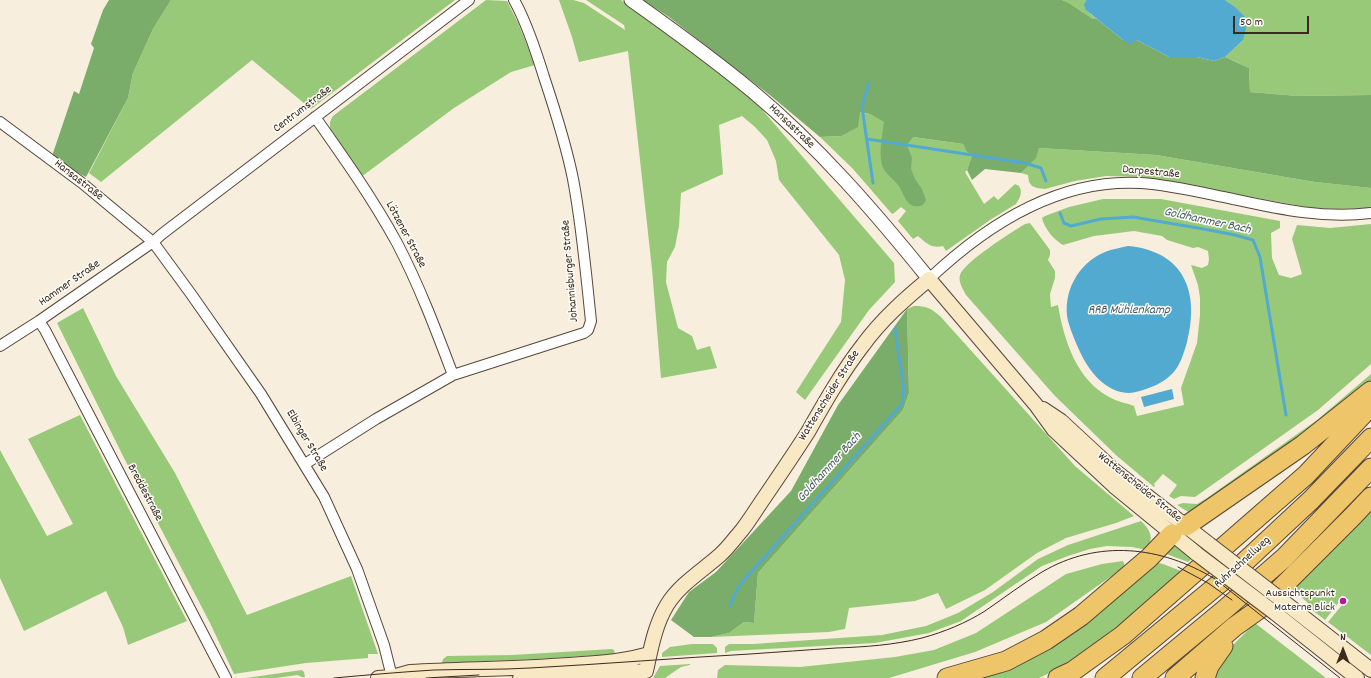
<!DOCTYPE html>
<html>
<head>
<meta charset="utf-8">
<style>
  body { margin:0 }
  #map { position:relative; width:1371px; height:678px; overflow:hidden; background:#f8eedd; font-family:Dekko,sans-serif }
  canvas { display:block }
  .north { position:absolute; left:1323px; top:630px; width:40px; height:40px; -webkit-text-stroke:3px #fdfcf7; paint-order:stroke; rotate:0deg; font-size:11px; font-weight:700; line-height:16px; text-align:center; color:#3b2a1e }
  .north::after { content:''; display:block; margin:auto; width:14px; height:18px; background:#3b2a1e; clip-path:polygon(50% 0,100% 100%,50% 72%,0 100%) }
  .scale { position:absolute; left:1233px; top:16px; width:76px; height:18px; box-sizing:border-box; border:2px solid #3b2a1e; border-top:0; padding-left:5px; font-size:12px; line-height:14px; white-space:nowrap; color:#3b2a1e; -webkit-text-stroke:3px #fdfcf7; paint-order:stroke }
</style>
</head>
<body>
<div id="map">
<canvas width="1371" height="678"></canvas>
<div class="north">N</div>
<div class="scale">50 m</div>
</div>
<script>
const ctx = document.querySelector('canvas').getContext('2d');
ctx.lineJoin = 'round';
function paint(path, color) { ctx.fillStyle = color; ctx.fill(path, 'evenodd'); }
function trace(path, color, width, dash) { ctx.strokeStyle = color; ctx.lineWidth = width; ctx.lineCap = dash ? 'butt' : 'round'; ctx.setLineDash(dash || []); ctx.stroke(path); }
function drawText(font, color, halo, rows, align = 'center') {
  ctx.font = font + ' Dekko,sans-serif'; ctx.lineWidth = 3; ctx.setLineDash([]); ctx.textBaseline = 'middle'; ctx.strokeStyle = halo; ctx.fillStyle = color; for (const [text, x, y, turn = 0] of rows) {
    ctx.save(); ctx.translate(x, y); ctx.rotate((+turn || 0) * Math.PI / 180); ctx.textAlign = isNaN(turn) ? turn : align; if (halo) ctx.strokeText(text, 0, 0); ctx.fillText(text, 0, 0); ctx.restore();
  }
}
const green = new Path2D(`
  M171 0H455L311 109 252 60 101 182 89 173 128 98 133 73 153 29Z
  M486 0 507 1 519 25 535 65 511 72 454 108 361 177 332 133C329 126 329 122 333 116Z
  M559 0H573L584 3 625 30 624 25 586 0H621L709 63 759 106 894 263 895 282 869 310 805 400 796 392 841 322 845 280 839 255 779 180 776 161 767 140 755 127 742 116 719 125 723 174 681 193 679 226 675 247 667 262 666 282 678 328 692 336 697 350 710 346 717 368 661 378 652 269 628 51 579 62 572 37Z
  M1062 0H1086C1083 10 1090 13 1097 19H1093L1069 3Z
  M1225 0H1371V95L1298 96 1250 92 1249 68 1225 57 1243 40 1234 6Z
  M859 112 870 114 913 137 963 144 966 151 972 156 967 170 965 172 984 204 994 196 998 200 1015 184 1019 186C1023 192 1020 198 1016 204L990 220 946 251 943 246C932 249 926 243 918 236L913 239 898 221 906 211 901 207 894 213 892 214 853 169 820 137 841 136Z
  M1039 148 1156 155 1315 182 1371 188V208L1338 209 1312 208 1142 177 1106 176 1075 181 1045 189 1037 188 1032 186 1029 182 1028 175 1021 173 1035 158Z
  M1103 199H1161L1280 221V228L1271 233 1272 258 1279 275 1291 278 1302 274 1292 239 1297 225 1330 228 1371 224V364L1318 410 1195 497 1181 496 1174 499 1169 496 1177 485 1163 474 1154 484 1155 486 1154 487 1117 456 1055 396 966 295C963 289 958 282 960 275 964 262 1012 232 1025 224L1030 223 1050 250V255L1048 260 1055 271V278L1050 294 1051 307 1058 305C1064 341 1077 381 1111 398 1118 402 1127 403 1134 406L1137 416 1184 405 1181 388 1197 343 1200 315V298L1198 285 1191 265 1202 268 1208 265 1209 259 1208 251 1198 247 1193 248 1167 240 1162 236 1134 231 1094 236 1063 245C1054 240 1044 228 1042 218L1045 216 1069 207Z
  M914 306C927 306 930 308 940 316L1075 466 1134 516 1116 523 1066 538 1037 553 985 590 946 609 938 593 915 601 849 608 845 629 829 632 711 637 729 633 744 622 754 623 758 573 903 410 909 393 907 309Z
  M83 308 116 376 175 473 247 615 351 576 378 654H368V658L306 663 234 674 210 623 124 458 57 323Z
  M1371 374V381L1326 420 1190 513 1177 505 1183 503 1197 504 1207 498 1317 420Z
  M80 415 187 621 128 645 123 627 106 591 24 631 0 578V450L47 536 73 524 28 439Z
  M1371 512V655L1328 622 1342 605 1344 606 1349 600 1343 596 1338 601 1339 602 1325 620 1307 606 1308 603 1293 590Z
  M1141 521C1151 531 1154 537 1147 550L1132 547 1107 546 1090 549 1068 556 1042 566 961 621 929 633 875 643 731 651 725 653V647L729 644H753L882 635 926 626 958 613 993 592 1038 559 1068 545Z
  M1174 545 1178 546 1194 557 1188 562 1161 552Z
  M1123 561 1125 566 1123 568 1046 622 975 652 889 678H717L718 670 725 665 800 667 895 657 934 650 976 633 1066 574 1102 564Z
  M1154 562 1163 564 1186 573 1115 632 1066 665 1039 678H980Z
  M1255 623 1326 678H1210L1217 661Z
  M692 644H713L717 648V653L662 657V653L670 647Z
  M612 649 614 650 615 654 538 659 442 663 443 659 447 656 512 655Z
  M690 664V665L681 667 665 678H653L660 666Z
  M302 670 304 672 305 677H301L298 675 276 678H246Z`);
const forest = new Path2D(`
  M109 0H171L153 29 133 73 128 98 86 177 51 159 74 91 79 94 94 48 91 44 103 10Z
  M643 0H1062L1069 3 1093 19H1097L1123 40H1137L1169 57H1197L1214 61 1225 57 1249 68 1250 92 1298 96 1371 95V188L1315 182 1156 155 1039 148 1036 158 1021 173 985 169 972 180 967 170 972 156 966 151 963 144 913 137 907 145 912 158 911 169 915 179 922 189 926 200 923 205C906 211 905 194 898 185 893 178 884 173 882 165 879 151 882 137 884 122L870 114 860 112 858 127 841 136 820 137 771 96 669 17Z
  M907 309 909 393 903 410 758 573 754 623 744 622 729 633 711 637H694L671 620 689 592 716 572 791 491 838 405Z`);
const water = new Path2D(`
  M1086 0H1225L1234 6 1245 17 1246 29 1243 40 1225 57 1214 61 1197 57H1169L1137 40 1130 44 1123 40 1086 10 1084 5Z
  M1128 246C1184 251 1200 292 1187 342 1184 353 1180 366 1172 374 1164 382 1153 387 1143 390 1139 391 1133 393 1128 393 1105 392 1089 371 1080 352 1076 343 1071 332 1068 321 1062 293 1078 263 1105 252 1112 249 1120 248 1128 246Z
  M1172 389 1174 399 1144 407 1141 397Z`);
const stream = new Path2D(`
  M869 83 862 107 873 183
  M867 139 1025 163 1041 168 1046 181
  M1060 213 1064 223 1071 226 1101 219 1133 217 1198 228 1235 235 1253 240 1260 257 1286 415
  M730 606 735 593 743 581 902 404 904 390 895 329`);
const minor = new Path2D(`
  M315 117C344 158 373 199 397 243 419 285 436 330 453 375
  M0 122 82 183 153 242 191 294 261 394 324 497 357 569 384 645 392 677
  M929 279C986 225 1059 178 1141 183 1172 185 1203 193 1233 199 1279 209 1324 219 1371 213
  M39 321 45 330 226 678
  M0 346 39 321 153 242 162 234 469 0
  M305 464 376 419 453 375 584 333 588 330 591 321C586 274 582 226 573 179 566 144 555 110 544 77 536 51 527 23 514 0`);
const tertiary = new Path2D(`
  M631 0C672 29 713 59 752 91 818 146 875 212 929 279`);
const secondary = new Path2D(`
  M1043 409 1061 421 1115 471 1209 544
  M1279 598 1371 670
  M1275 613 1357 678
  M378 678 392 677 410 672C462 669 515 669 568 665 595 663 623 662 649 654
  M520 678 646 671C651 648 655 625 667 605 680 584 702 571 720 555 728 548 735 538 742 530 750 520 757 508 764 498 779 476 794 454 808 432 825 402 842 372 863 345 882 319 905 299 929 279L1036 405 1054 430 1114 486 1197 554`);
const motorway = new Path2D(`
  M1186 526 1303 445 1371 391
  M947 678 1006 661 1046 640 1081 616 1149 558 1172 534
  M1058 678 1073 671 1123 635 1156 606 1306 475 1371 406
  M1105 678 1237 569 1311 500 1371 438
  M1142 678 1224 610 1284 558 1371 468
  M1175 678 1234 627 1262 607 1352 517 1371 497
  M1205 678 1209 666 1223 646`);
const tram = new Path2D(`
  M1178 567 1208 583 1232 600
  M334 678C367 675 401 672 434 670 466 669 498 670 530 668 604 664 677 658 750 654 778 652 807 650 836 648 865 647 894 645 922 638 944 632 966 623 985 611 1004 598 1022 584 1042 572 1098 539 1161 546 1215 579L1340 678
  M426 678 479 675`);
const secondaryBridge = new Path2D(`
  M1209 544 1279 598
  M1197 554 1275 613`);
const markers = [
  [1343,601,4,"#b5179e"]
];
const streetNames = [
  ["Centrumstraße",303,110,-37],
  ["Hansastraße",791,127,44],
  ["Darpestraße",1151,173,5],
  ["Hansastraße",78,181,38],
  ["Lötzener Straße",405,235,62],
  ["Johannisburger Straße",571,271,-95],
  ["Hammer Straße",70,284,-35],
  ["Wattenscheider Straße",830,396,-58],
  ["Elbinger Straße",306,441,59],
  ["Wattenscheider Straße",1139,488,39],
  ["Breddestraße",144,493,62],
  ["Ruhrschnellweg",1243,563,-42]
];
const poiNames = [
  ["Aussichtspunkt",1335,594],
  ["Materne Blick",1335,608]
];
const waterNames = [
  ["Goldhammer Bach",1207,222,12],
  ["RRB Mühlenkamp",1129,311],
  ["Goldhammer Bach",830,468,-48]
];
paint(green, '#98c979');
paint(forest, '#7aad69');
paint(water, '#53aad0');
trace(stream, '#53aad0', 3);
trace(minor, '#57473b', 12);
trace(tertiary, '#57473b', 15);
trace(secondary, '#57473b', 16);
trace(motorway, '#57473b', 21);
trace(minor, '#fff', 10);
trace(tertiary, '#fff', 13);
trace(secondary, '#f8e8c3', 14);
trace(motorway, '#eec569', 19);
trace(tram, '#3b2a1e', 1);
trace(secondaryBridge, '#57473b', 16, []);
trace(secondaryBridge, '#f8e8c3', 14);
for (const [x, y, r, color] of markers) { const dot = new Path2D(); dot.arc(x, y, r, 0, 2 * Math.PI); ctx.fillStyle = color; ctx.fill(dot); trace(dot, '#fdfcf7', 1.5); }
drawText('12px', '#3b2a1e', '#fdfcf7', streetNames);
drawText('12px', '#3b2a1e', '#fdfcf7', poiNames, 'right');
drawText('italic 13px', '#455d65', '#fdfcf7', waterNames);
</script>
</body>
</html>
